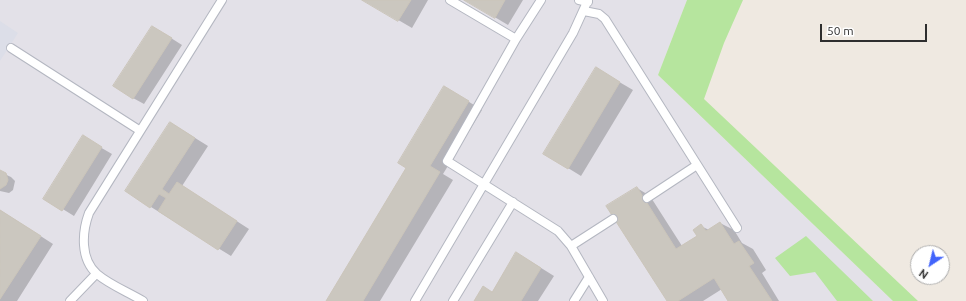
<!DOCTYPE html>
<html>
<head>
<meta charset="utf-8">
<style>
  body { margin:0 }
  #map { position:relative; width:966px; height:301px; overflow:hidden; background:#efe9e1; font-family:Ubuntu,sans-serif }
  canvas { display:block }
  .north { position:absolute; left:910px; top:245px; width:40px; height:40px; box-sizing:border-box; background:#fff; border:1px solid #ababab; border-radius:50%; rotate:215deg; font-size:11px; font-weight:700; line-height:16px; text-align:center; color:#2e2e2e }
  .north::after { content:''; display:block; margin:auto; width:14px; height:18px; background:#4264fb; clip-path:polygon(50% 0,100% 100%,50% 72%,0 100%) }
  .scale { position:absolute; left:820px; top:24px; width:107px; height:18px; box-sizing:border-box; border:2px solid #2e2e2e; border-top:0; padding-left:5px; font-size:12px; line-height:14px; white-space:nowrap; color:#2e2e2e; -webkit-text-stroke:3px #fff; paint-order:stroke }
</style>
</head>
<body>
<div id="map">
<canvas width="966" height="301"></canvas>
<div class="north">N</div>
<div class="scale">50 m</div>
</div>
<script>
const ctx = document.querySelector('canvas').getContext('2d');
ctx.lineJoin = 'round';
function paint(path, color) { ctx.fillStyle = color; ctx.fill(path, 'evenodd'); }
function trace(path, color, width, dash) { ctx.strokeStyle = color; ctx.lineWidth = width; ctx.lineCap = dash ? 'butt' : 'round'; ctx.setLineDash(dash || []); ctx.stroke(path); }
const industrial = new Path2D(`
  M0 0H687L658 75 893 301H0Z`);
const airport = new Path2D(`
  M0 21 18 33 0 61Z`);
const green = new Path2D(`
  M687 0H743L724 43 704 99 918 301H893L658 75Z
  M806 236 873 301H837L815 272 790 276 775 258Z`);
const shadow = new Path2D(`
  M364 0H428L412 28Z
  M466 0H523L508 25Z
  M163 33 182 45 144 104 133 98Z
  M609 76 633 90 581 176 568 168Z
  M458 95 482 110 443 174 453 180 380 301H327Z
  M171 123 208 146 182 186 249 229 231 256 151 207Z
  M93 143 112 154 74 216 45 198Z
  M0 172 11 177 15 181 13 190 9 193 0 191Z
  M637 188 650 196 682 246 698 236 701 226 709 230 720 223 734 230 742 243 753 249 766 270 762 273 779 301H729L722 289 703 301H668Z
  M0 210 53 244 17 301H0Z
  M530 261 554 276 538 301H475L492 293Z`);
const building = new Path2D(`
  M362 0H411L398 21Z
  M464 0H505L495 18Z
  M152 26 172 38 133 99 113 86Z
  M596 67 620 82 568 169 543 154Z
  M444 86 469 101 430 166 440 172 363 301H326L406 168 398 163Z
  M170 122 195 138 162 189 169 194 177 182 237 221 218 250 158 211 166 198 159 194 150 208 125 191Z
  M83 135 102 147 62 211 43 199Z
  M0 170 6 173 8 180 6 185 0 189Z
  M637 187 676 249 697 236 693 230 701 224 706 231 720 222 734 244 739 241 754 263 749 266 772 301H728L714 278 678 301H667L606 206Z
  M0 210 41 236 0 299Z
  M516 252 541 268 521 301H474L483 286 492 292Z`);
const lane = new Path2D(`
  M450 0 516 39
  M541 0 516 39 447 161 558 231 571 246 603 301
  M579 0 588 2
  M584 11 599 14 605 19 737 228
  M11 48 139 130
  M647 198 697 165
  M571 246 613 219
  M70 301 96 274
  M143 301C128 292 110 285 97 274 80 259 82 232 89 213L222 0
  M415 301 573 33 588 0
  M453 301 513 202
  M574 301 589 277`);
paint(industrial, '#e3e1e8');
paint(airport, '#dcdee8');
paint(green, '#b6e59e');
paint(shadow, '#0003');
paint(building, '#cbc7bf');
trace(building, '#cbc5ba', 1);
trace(lane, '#b4b7c1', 10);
trace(lane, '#fff', 8);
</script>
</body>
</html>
